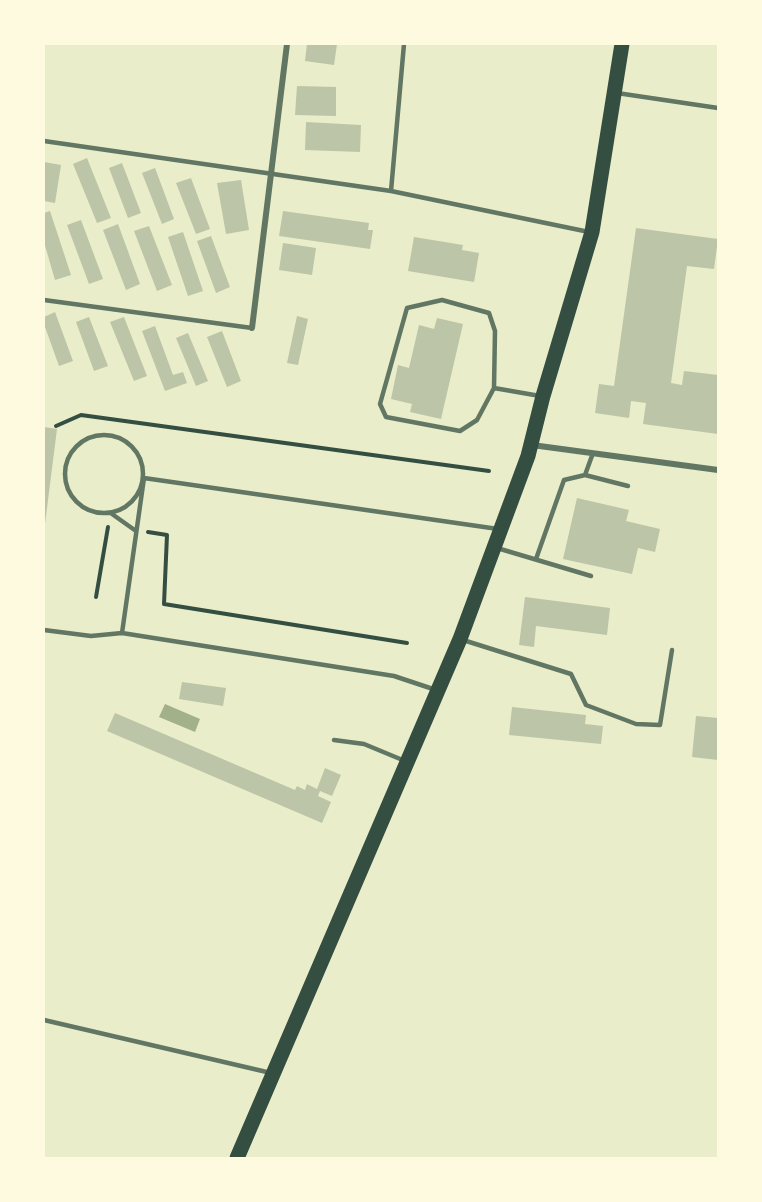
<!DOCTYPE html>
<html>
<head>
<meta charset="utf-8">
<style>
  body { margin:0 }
  #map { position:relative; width:762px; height:1202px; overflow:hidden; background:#e9edc9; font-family:Raleway,sans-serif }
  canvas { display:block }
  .frame { position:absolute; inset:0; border:45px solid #fefae0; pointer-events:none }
</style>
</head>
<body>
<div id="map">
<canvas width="762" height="1202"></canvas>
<div class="frame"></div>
</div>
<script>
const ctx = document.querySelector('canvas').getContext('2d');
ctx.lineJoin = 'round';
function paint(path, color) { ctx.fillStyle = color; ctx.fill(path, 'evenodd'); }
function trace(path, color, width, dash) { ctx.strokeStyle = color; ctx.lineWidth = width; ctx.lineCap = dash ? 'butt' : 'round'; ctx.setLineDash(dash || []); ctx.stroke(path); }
const water = new Path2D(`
  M165 704 200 719 195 732 159 717Z`);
const building = new Path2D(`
  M307 44H337L334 65 305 61Z
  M297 86 336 87V116L295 115Z
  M306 122 361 125 360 152 305 150Z
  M87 158 111 218 97 223 73 164Z
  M44 162 61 165 55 203 44 201Z
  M122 163 141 213 128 218 109 168Z
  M155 168 174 219 162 224 142 173Z
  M191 178 210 229 196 234 176 183Z
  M241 180 249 230 226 234 217 183Z
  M50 211 71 275 55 280 44 242V213Z
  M283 211 369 223 368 230H373L370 249 279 236Z
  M81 220 103 279 89 284 67 225Z
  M118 224 140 284 126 290 103 230Z
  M149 226 172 285 157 291 134 231Z
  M636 228 718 239 714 269 687 266 671 383 682 385 684 371 718 375V434L643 424 646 403 631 401 629 418 595 413 599 384 614 386Z
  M183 232 203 291 188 296 168 237Z
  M211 236 230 287 216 293 197 241Z
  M414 237 463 245 462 250 479 253 474 282 408 271Z
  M283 243 316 248 312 275 279 270Z
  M55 312 73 361 59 366 44 324V317Z
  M297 316 308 319 298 365 287 363Z
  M89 317 108 366 94 371 76 322Z
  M124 317 147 376 134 381 110 322Z
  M437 318 463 324 441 419 410 412 412 404 391 399 398 365 409 368 419 325 434 329Z
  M155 326 173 375 183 372 187 383 165 391 142 331Z
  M222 331 241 381 227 387 207 337Z
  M188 333 208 381 196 386 176 338Z
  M44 427 57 429 45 524H44Z
  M577 498 629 510 626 521 660 529 655 552 638 548 632 574 563 559Z
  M525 597 610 608 607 635 536 626 534 647 519 645Z
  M182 682 226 688 223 706 179 699Z
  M512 707 586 715 585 724 603 726 601 744 509 735Z
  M115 713 295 790 297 786 305 790 307 784 317 789 325 768 341 775 332 796 320 791 318 796 331 802 322 823 107 731Z
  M696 716 718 718V760L692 757Z`);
const path = new Path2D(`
  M56 426 81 415 489 471
  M148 532 167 535 164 604 407 643
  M96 597 108 527`);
const service = new Path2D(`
  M617 93 718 108
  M44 141 391 191 589 232
  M391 191 404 44
  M44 300 252 328
  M494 388 495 331 489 313 442 300 407 308 380 404 386 417 460 431 477 420 494 388 540 396
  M65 474a39 39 0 1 1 78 0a39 39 0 1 1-78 0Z
  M593 453 585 475 628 486
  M112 514 136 531
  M497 548 591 576
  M536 559 564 480 585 475
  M44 630 91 636 122 633
  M463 640 571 674 586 705 636 724 660 725 672 650
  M436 690 394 676 122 633 144 478 498 529
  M334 740 364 744 405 761
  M44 1020 271 1073`);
const minor = new Path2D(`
  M252 328 287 44
  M532 445 718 470`);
const primary = new Path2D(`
  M237 1158 460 639 528 456 543 396 592 232 622 44`);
paint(water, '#a3b18a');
paint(building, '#bcc5a7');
trace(path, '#344e41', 4);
trace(service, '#617663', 4.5);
trace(minor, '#617663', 6);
trace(primary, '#344e41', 15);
</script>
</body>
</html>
